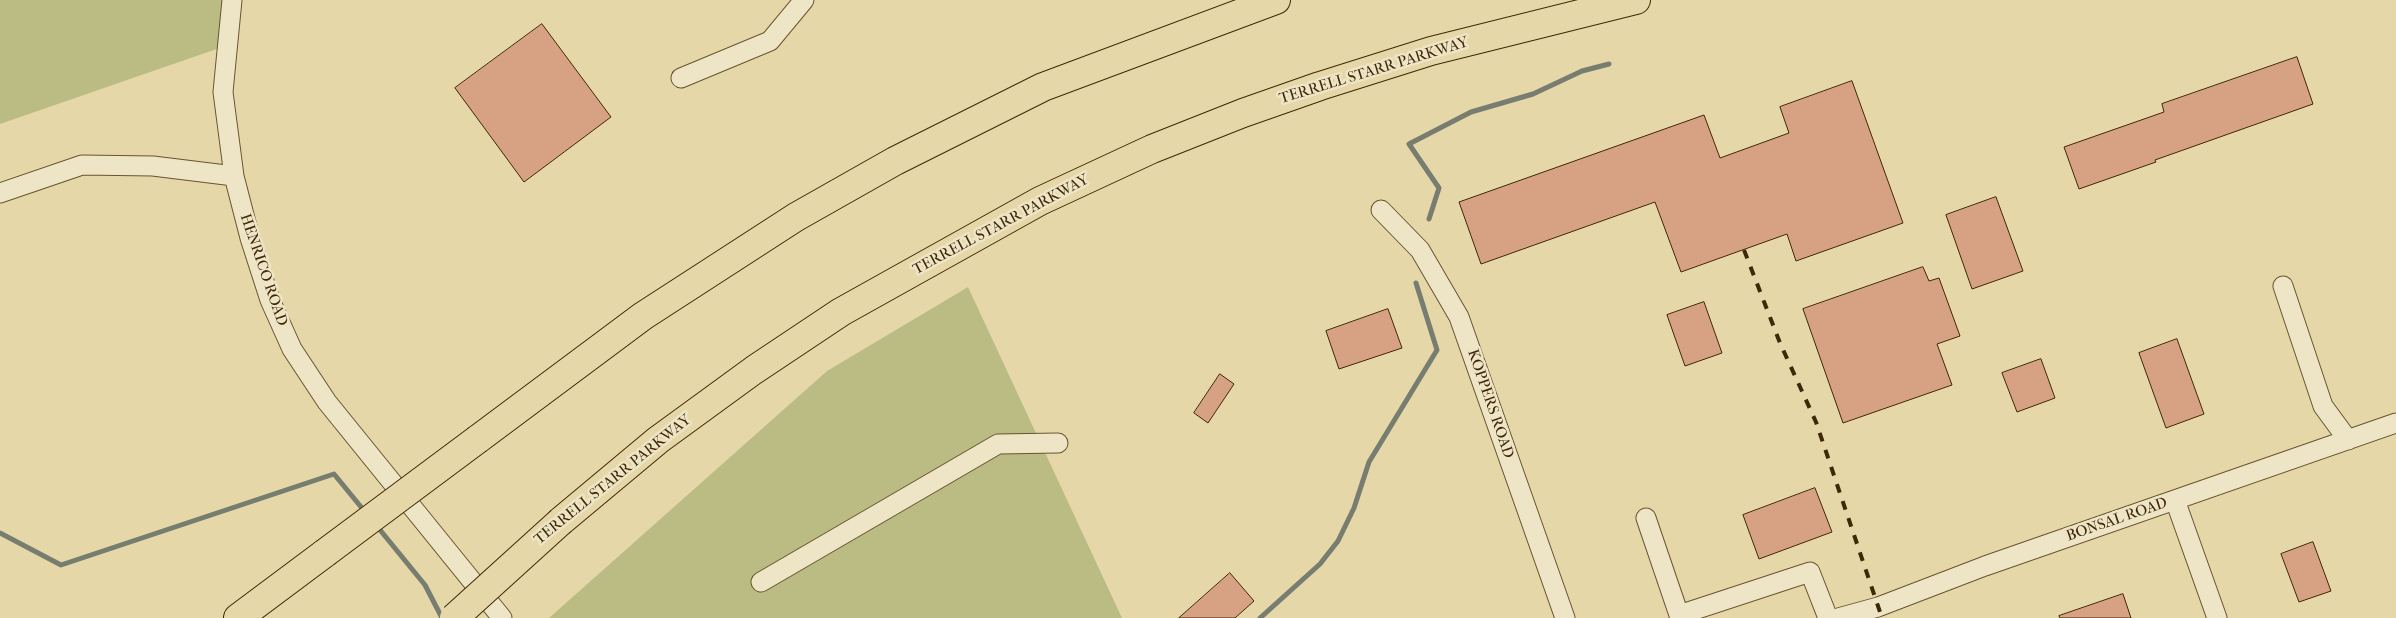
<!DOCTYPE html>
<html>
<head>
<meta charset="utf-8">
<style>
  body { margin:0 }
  canvas { display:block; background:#e5d7a8 }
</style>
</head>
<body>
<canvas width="2396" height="618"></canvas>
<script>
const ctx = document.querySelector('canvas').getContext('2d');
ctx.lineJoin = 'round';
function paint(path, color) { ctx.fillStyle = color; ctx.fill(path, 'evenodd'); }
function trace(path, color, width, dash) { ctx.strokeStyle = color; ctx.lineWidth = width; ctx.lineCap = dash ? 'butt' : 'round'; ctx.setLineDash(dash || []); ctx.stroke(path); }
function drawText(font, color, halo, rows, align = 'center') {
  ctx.font = font + ' "IM FELL French Canon",serif'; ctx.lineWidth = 5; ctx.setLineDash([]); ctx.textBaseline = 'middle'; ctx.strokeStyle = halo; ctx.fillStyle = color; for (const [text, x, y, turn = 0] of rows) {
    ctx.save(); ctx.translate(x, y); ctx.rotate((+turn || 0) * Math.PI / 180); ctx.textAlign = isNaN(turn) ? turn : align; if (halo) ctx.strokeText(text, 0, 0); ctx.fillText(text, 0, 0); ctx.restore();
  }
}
const green = new Path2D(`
  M0 0H241L234 43 0 124Z
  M968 287 1122 618H549L827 371Z`);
const stream = new Path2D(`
  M1429 219 1439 188 1409 144 1471 112 1533 94 1582 71 1609 64
  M376 525 425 585 442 618
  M0 533 61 565 334 474 366 513
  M1260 618 1320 564 1338 541 1354 508 1369 462 1437 350 1416 283`);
const building = new Path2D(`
  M542 24 611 117 524 182 455 88Z
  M2297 57 2313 104 2155 160 2156 162 2079 189 2064 147 2164 112 2162 104Z
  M1852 81 1903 223 1796 261 1787 234 1681 272 1655 202 1481 264 1459 202 1704 115 1720 158 1789 133 1780 107Z
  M1996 197 2023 271 1972 289 1946 215Z
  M1923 267 1929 281 1939 278 1960 336 1937 344 1952 385 1843 423 1803 309Z
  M1704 302 1722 353 1685 366 1667 315Z
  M1388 309 1402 348 1339 369 1326 331Z
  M2177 339 2204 414 2166 428 2139 353Z
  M2041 359 2055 398 2017 412 2002 373Z
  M1220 374 1234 384 1208 423 1194 413Z
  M1815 488 1832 532 1759 559 1743 515Z
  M2313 542 2331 591 2299 602 2281 554Z
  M1230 573 1254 601 1235 618H1179Z
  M2123 594 2131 618H2060L2059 616Z`);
const minor = new Path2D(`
  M232 0 223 92 234 176 250 238 270 300 292 349 327 402 502 618
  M681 78 770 41 804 0
  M0 193 82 165 153 166 234 176
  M1381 210 1420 250 1459 317 1565 618
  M2283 286 2323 406 2348 440
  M2175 500 2217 618
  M1646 518 1679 615 1810 572 1828 618
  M761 582 998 444 1058 443
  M1838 618 1878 607 1985 566 2396 423`);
const highway = new Path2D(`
  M478 439 643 316 796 217 895 161 1043 87 1276 0
  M561 521 658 440 754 370 841 312 1040 201 1152 149 1243 113 1320 86 1431 51 1636 0
  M238 618 325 553`);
const rail = new Path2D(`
  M1744 250 1780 343 1816 422 1882 618`);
const highwayBridge = new Path2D(`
  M325 553 478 439
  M454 618 561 521`);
const streetNames = [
  ["TERRELL STARR PARKWAY",1374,71,-17],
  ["TERRELL STARR PARKWAY",1001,225,-28],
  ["HENRICO ROAD",263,270,71],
  ["KOPPERS ROAD",1490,404,71],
  ["TERRELL STARR PARKWAY",613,480,-39],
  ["BONSAL ROAD",2117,520,-19]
];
paint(green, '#bbbc83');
trace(stream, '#777d6f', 5);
paint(building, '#d7a284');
trace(building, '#3f2807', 1);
trace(minor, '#68542f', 21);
trace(highway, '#3f2807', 30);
trace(minor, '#eee5c6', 19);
trace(highway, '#e5d7a8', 28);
trace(rail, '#3f2807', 4, [9, 9]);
trace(highwayBridge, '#3f2807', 30, []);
trace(highwayBridge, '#e5d7a8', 28);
drawText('15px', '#3f2807', '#eee5c6', streetNames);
</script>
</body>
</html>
